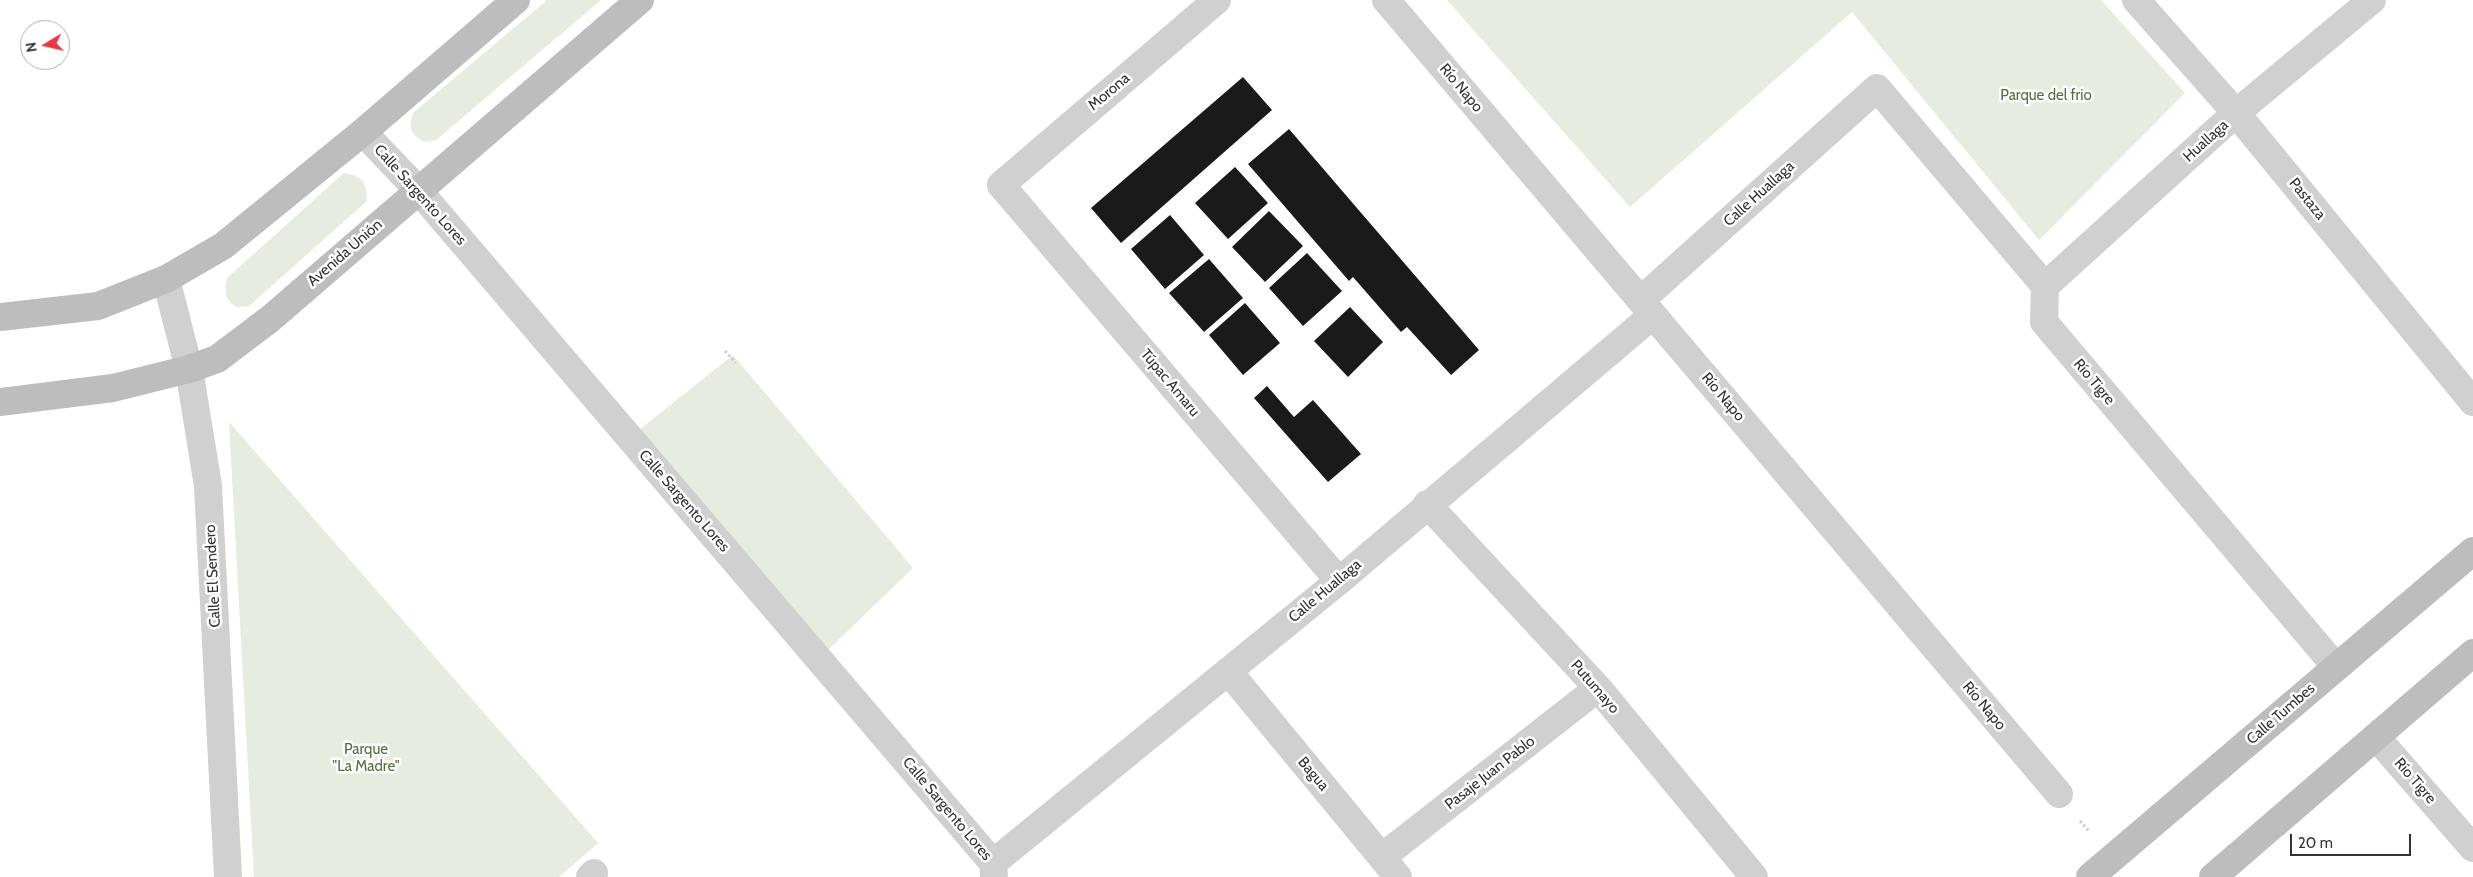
<!DOCTYPE html>
<html>
<head>
<meta charset="utf-8">
<style>
  body { margin:0 }
  #map { position:relative; width:2473px; height:877px; overflow:hidden; background:#fff; font-family:Cabin,sans-serif }
  canvas { display:block }
  .north { position:absolute; left:20px; top:20px; width:50px; height:50px; box-sizing:border-box; background:#fff; border:1px solid #adadad; border-radius:50%; rotate:261deg; font-size:14px; font-weight:700; line-height:20px; text-align:center; color:#333 }
  .north::after { content:''; display:block; margin:auto; width:18px; height:22px; background:#e63946; clip-path:polygon(50% 0,100% 100%,50% 72%,0 100%) }
  .scale { position:absolute; left:2290px; top:834px; width:121px; height:22px; box-sizing:border-box; border:2px solid #333; border-top:0; padding-left:6px; font-size:15px; line-height:18px; white-space:nowrap; color:#333; -webkit-text-stroke:4px #fff; paint-order:stroke }
</style>
</head>
<body>
<div id="map">
<canvas width="2473" height="877"></canvas>
<div class="north">N</div>
<div class="scale">20 m</div>
</div>
<script>
const ctx = document.querySelector('canvas').getContext('2d');
ctx.lineJoin = 'round';
function paint(path, color) { ctx.fillStyle = color; ctx.fill(path, 'evenodd'); }
function trace(path, color, width, dash) { ctx.strokeStyle = color; ctx.lineWidth = width; ctx.lineCap = dash ? 'butt' : 'round'; ctx.setLineDash(dash || []); ctx.stroke(path); }
function drawText(font, color, halo, rows, align = 'center') {
  ctx.font = font + ' Cabin,sans-serif'; ctx.lineWidth = 5; ctx.setLineDash([]); ctx.textBaseline = 'middle'; ctx.strokeStyle = halo; ctx.fillStyle = color; for (const [text, x, y, turn = 0] of rows) {
    ctx.save(); ctx.translate(x, y); ctx.rotate((+turn || 0) * Math.PI / 180); ctx.textAlign = isNaN(turn) ? turn : align; if (halo) ctx.strokeText(text, 0, 0); ctx.fillText(text, 0, 0); ctx.restore();
  }
}
const green = new Path2D(`
  M547 0H601L436 140 424 142C411 134 408 128 413 113Z
  M1447 0H2101L2185 93 2039 240 1852 12 1630 207Z
  M344 173C362 176 367 182 367 201L249 306 236 307C225 299 224 292 227 278Z
  M733 355 913 568 828 650 634 434Z
  M229 422 598 843 559 877H254Z`);
const building = new Path2D(`
  M1243 77 1272 110 1121 243 1091 208Z
  M1289 129 1479 350 1451 375 1407 327 1401 332 1353 277 1349 281 1248 164Z
  M1235 167 1268 203 1228 239 1195 203Z
  M1269 211 1303 246 1265 282 1232 247Z
  M1170 215 1204 255 1165 289 1131 249Z
  M1307 253 1342 291 1303 326 1269 288Z
  M1209 259 1243 298 1204 332 1169 293Z
  M1245 303 1280 343 1243 375 1209 335Z
  M1350 307 1383 342 1348 377 1314 341Z
  M1267 386 1294 417 1313 400 1361 454 1328 482 1254 398Z`);
const path = new Path2D(`
  M725 351 736 363
  M2080 821 2089 831`);
const street = new Path2D(`
  M1217 0 1001 185 1339 581
  M1386 0 2059 794
  M2136 0 2236 113 2473 402
  M363 132 418 190 993 863 994 877
  M166 279 189 369 208 486 228 877
  M2045 286 2236 113 2372 0
  M1641 300 1877 88 2045 286 2044 322 2336 667
  M1427 504 1598 688 1754 877
  M1228 671 1398 877
  M2376 737 2473 848
  M1382 857 1598 688
  M993 863 1339 581 1653 315
  M590 877 594 873`);
const secondary = new Path2D(`
  M0 317 98 306 166 279 223 246 363 132 516 0
  M0 402 113 388 189 369 217 359 270 319 640 0
  M2090 877 2473 551
  M2213 877 2473 653`);
const streetNames = [
  ["Río Napo",1461,88,50],
  ["Morona",1109,92,-40],
  ["Huallaga",2206,141,-42],
  ["Calle Huallaga",1759,194,-42],
  ["Calle Sargento Lores",420,195,48],
  ["Pastaza",2307,199,51],
  ["Avenida Unión",345,253,-41],
  ["Río Tigre",2094,382,50],
  ["Túpac Amaru",1170,383,50],
  ["Río Napo",1723,397,50],
  ["Calle Sargento Lores",684,501,49],
  ["Calle El Sendero",213,576,-93],
  ["Calle Huallaga",1325,591,-40],
  ["Putumayo",1595,687,49],
  ["Río Napo",1984,706,50],
  ["Calle Tumbes",2281,714,-41],
  ["Pasaje Juan Pablo",1490,773,-38],
  ["Bagua",1313,774,50],
  ["Río Tigre",2415,781,49],
  ["Calle Sargento Lores",947,809,50]
];
const parkNames = [
  ["Parque del frio",2046,96],
  ["Parque",366,750],
  ["\"La Madre\"",366,767]
];
paint(green, '#e6ecdf');
paint(building, '#1a1a1a');
trace(path, '#cdcdcd', 3, [2.5, 2.5]);
trace(street, '#d0d0d0', 28);
trace(secondary, '#bdbdbd', 28);
drawText('15px', '#333', '#fff', streetNames);
drawText('15px', '#56703f', '#fff', parkNames);
</script>
</body>
</html>
